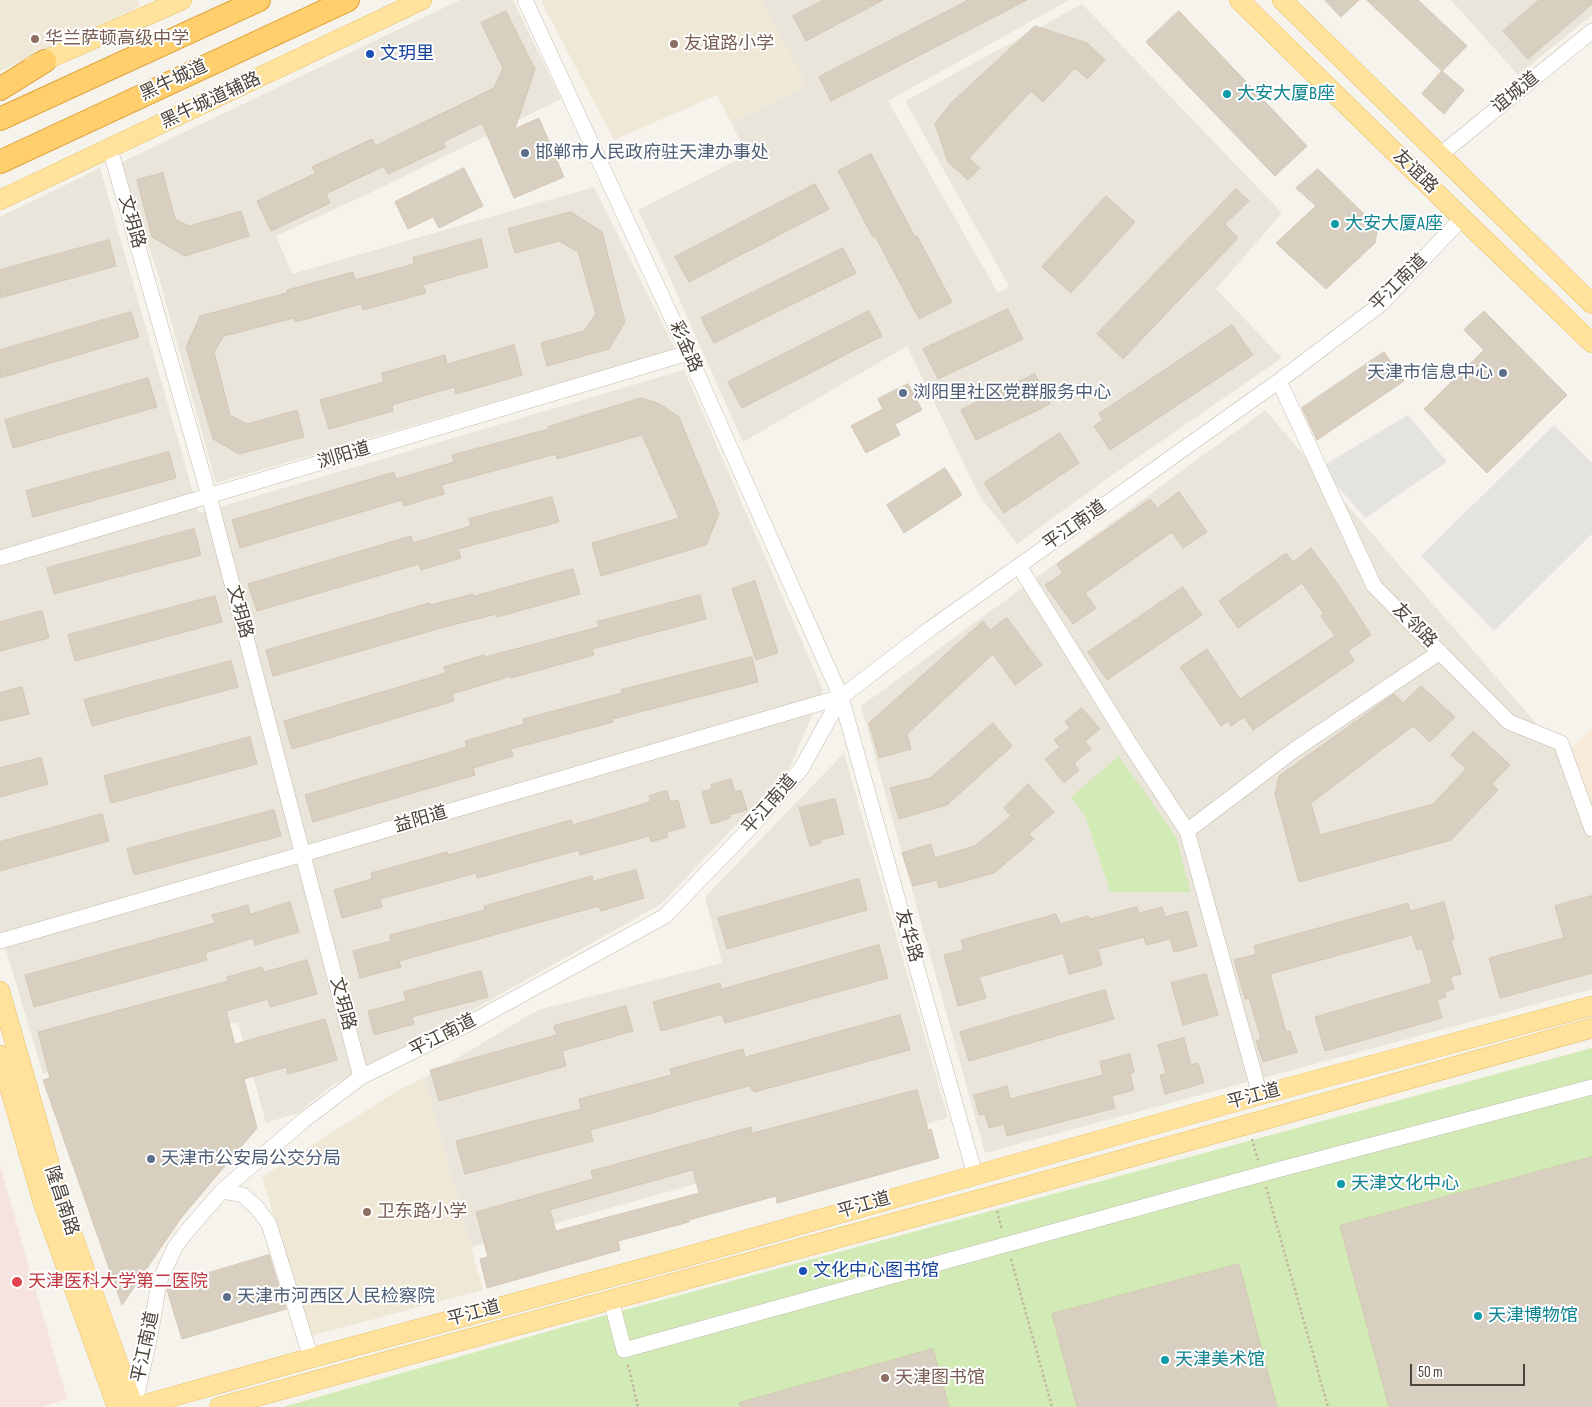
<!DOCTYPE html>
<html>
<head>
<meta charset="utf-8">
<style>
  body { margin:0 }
  #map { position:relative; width:1592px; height:1407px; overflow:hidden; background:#f6f3ec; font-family:"Sofia Sans Condensed",sans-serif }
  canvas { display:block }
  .scale { position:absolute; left:1410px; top:1364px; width:115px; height:22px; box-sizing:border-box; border:2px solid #4b4439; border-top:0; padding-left:6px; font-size:15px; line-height:18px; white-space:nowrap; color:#4b4439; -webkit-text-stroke:4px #fff; paint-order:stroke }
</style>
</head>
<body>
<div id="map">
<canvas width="1592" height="1407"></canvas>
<div class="scale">50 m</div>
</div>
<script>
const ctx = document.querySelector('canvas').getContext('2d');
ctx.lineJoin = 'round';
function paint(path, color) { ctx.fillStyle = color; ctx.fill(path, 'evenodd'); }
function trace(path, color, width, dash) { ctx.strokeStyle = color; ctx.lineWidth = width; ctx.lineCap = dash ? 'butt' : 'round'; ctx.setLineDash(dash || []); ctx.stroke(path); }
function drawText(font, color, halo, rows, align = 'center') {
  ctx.font = font + ' "Sofia Sans Condensed","Noto Sans SC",sans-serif'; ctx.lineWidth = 4; ctx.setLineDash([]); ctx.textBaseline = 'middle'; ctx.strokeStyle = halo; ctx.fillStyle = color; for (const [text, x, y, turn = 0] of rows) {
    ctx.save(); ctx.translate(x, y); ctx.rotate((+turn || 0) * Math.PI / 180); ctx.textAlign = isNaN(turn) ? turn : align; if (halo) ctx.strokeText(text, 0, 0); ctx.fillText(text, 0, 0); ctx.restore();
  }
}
const residential = new Path2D(`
  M460 0H513L561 99 372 192 276 236 292 274 594 187 675 349 216 483 158 274 120 163Z
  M762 0H1069L888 101 998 293 1009 286 905 101 1082 4 1282 213 1216 289 1282 358 1115 473 1017 544 979 495 907 346 743 442 660 256 638 210 747 155 731 122 806 85Z
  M1451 0H1592V15L1518 75Z
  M100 168 199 513 684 370 823 690 789 769 661 904 428 1035 331 1086 298 1113 266 1123 238 1023 223 1024 43 1074 0 930V217Z
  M1265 410 1561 752 1592 841V989L985 1153 861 706Z
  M844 753 948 1118 692 1185 471 1247 424 1078 538 1010 722 963 705 897Z`);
const commercial = new Path2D(`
  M1592 728V811L1570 750Z`);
const education = new Path2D(`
  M0 0H137L140 6 0 71Z
  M543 0H762L807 85 731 122 717 95 614 140 542 3Z
  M424 1078 483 1290 310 1336 262 1177 400 1089Z`);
const medical = new Path2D(`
  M0 1165 67 1399 41 1407H0Z`);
const green = new Path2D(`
  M1119 756 1176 837 1191 892H1110L1085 815 1071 797Z
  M1592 1048V1407H283L588 1320Z`);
const parking = new Path2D(`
  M1408 415 1447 462 1365 518 1321 467Z
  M1554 425 1592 463V534L1494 631 1421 556Z`);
const building = new Path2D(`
  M824 0H883L806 41 793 16Z
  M969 0H1027L831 101 819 77Z
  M1325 0H1359L1341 17Z
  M1367 0H1418L1467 46 1442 71Z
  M1539 0H1592V4L1528 59 1503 31Z
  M506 11 535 69 515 129 539 118 564 177 514 198 482 123 443 142 446 147 388 174 384 166 326 194 330 203 271 231 257 201 316 173 312 167 372 139 375 146 494 88 503 68 481 23Z
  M1179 11 1307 146 1275 176 1146 42Z
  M1035 26 1087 43 1105 60 1087 79 1075 68 1043 102 1031 91 969 158 980 168 968 180 948 162 935 124 951 103Z
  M1442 71 1464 90 1444 114 1422 94Z
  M871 154 915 237 917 236 952 302 919 319 875 236 873 237 838 171Z
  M464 168 483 206 439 228 433 217 408 229 395 202Z
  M1318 169 1368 218 1377 230 1375 243 1326 289 1276 243 1316 206 1296 188Z
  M163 173 175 219 189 226 241 211 249 236 185 256 152 237 137 180Z
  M815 184 829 209 689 282 675 257Z
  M1236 189 1249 201 1225 224 1238 238 1123 359 1097 334Z
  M1106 196 1135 222 1071 293 1042 267Z
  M571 212 602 232 625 322 609 349 547 366 541 343 584 331 596 314 578 252 559 241 515 253 508 229Z
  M481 239 488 267 423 285 426 293 363 310 361 304 295 322 294 318 224 336 214 352 230 415 247 424 297 410 304 437 239 454 213 439 186 347 200 316 287 293V290L353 272 355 280 414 264 413 258Z
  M109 240 116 266 0 298V270Z
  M843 248 856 273 714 343 701 318Z
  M1008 309 1023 339 938 379 923 349Z
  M869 311 882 336 742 408 728 382Z
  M1484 311 1567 395 1487 473 1424 409 1484 350 1464 330Z
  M131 312 139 337 0 378V350Z
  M1232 325 1253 355 1110 450 1094 426 1103 420 1099 414Z
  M514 345 522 375 456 394 454 387 392 405 393 411 329 429 320 400 384 382 382 373 445 355 447 364Z
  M1384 352 1404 381 1317 440 1302 408Z
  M1035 374 1050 404 976 440 961 410Z
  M148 378 157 407 13 448 5 420Z
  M908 384 922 410 895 424 900 435 866 453 851 426 883 409 878 399Z
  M641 398 660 404 679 417 719 514 706 545 601 576 592 543 679 518 642 435 557 459 556 454 442 485 444 494 404 506 402 500 240 548 232 520 394 472 396 479 454 462 452 455 549 429 548 427Z
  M1060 433 1079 463 1004 513 984 483Z
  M169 452 176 478 33 517 26 491Z
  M945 468 962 495 904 533 887 505Z
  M1179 492 1207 532 1183 548 1172 532 1085 593 1096 608 1073 624 1045 585 1063 573 1057 564 1150 499 1157 508Z
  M552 497 559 522 458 549 461 558 421 570 419 564 257 611 248 584 411 536 413 543 471 526 469 519Z
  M194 529 201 555 54 594 47 568Z
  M1311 548 1339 586 1371 635 1348 651 1354 661 1253 730 1244 717 1231 726 1228 721 1221 726 1180 667 1207 649 1240 699 1335 636 1321 616 1324 614 1302 583 1238 628 1219 601 1286 553 1293 562Z
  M573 569 580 594 497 617V614L448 626 273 676 266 650 429 603 430 605 473 594 474 596Z
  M755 581 778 653 756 660 732 589Z
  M1183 587 1202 615 1107 680 1088 652Z
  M700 595 706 619 592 649 594 655 511 678V676L452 694 454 701 292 749 284 721 446 673 444 667 484 655 485 657 599 627 597 622Z
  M215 596 222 622 75 661 68 635Z
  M42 611 49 638 0 651V622Z
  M1007 618 1042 665 1015 685 993 654 907 734 911 749 879 758 869 723 983 621 990 630Z
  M752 657 758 682 612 719 613 722 511 749 513 756 473 768 475 775 313 822 305 795 467 747 465 741 524 724 523 719 622 693 621 690Z
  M231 661 238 687 92 726 84 700Z
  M1421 686 1455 717 1430 742 1413 726 1311 803 1320 835 1433 804 1466 769 1451 755 1473 731 1510 765 1492 784 1498 790 1451 840 1299 882 1275 794 1279 776 1394 694 1403 703Z
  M22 687 29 714 0 721V693Z
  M1082 708 1100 729 1085 741 1091 749 1074 763 1079 770 1064 783 1045 759 1060 747 1054 740 1070 728 1065 722Z
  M993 723 1012 746 947 805 899 819 890 788 930 778Z
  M250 737 257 764 111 803 104 776Z
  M41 758 48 784 0 797V768Z
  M731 779 735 792 741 790 747 810 729 815 730 818 711 824 702 792 712 789 711 785Z
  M1028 784 1054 812 1029 834 1034 839 994 873 939 888 937 880 913 886 902 853 931 844 935 858 975 846 1011 816 1004 808Z
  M667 791 670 802 678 800 685 827 667 832 668 837 651 842 649 836 580 855 579 850 477 878 476 873 380 899 382 907 342 918 334 890 372 879 371 873 447 852 448 855 571 820 573 825 640 805 651 801 649 796Z
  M835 799 844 834 821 840V843L810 846 799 808Z
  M274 810 281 836 134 875 127 849Z
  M102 814 109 841 0 871V842Z
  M636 870 644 898 601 911 599 906 399 961 401 967 360 978 353 951 391 941 390 935 485 910 484 906 592 876 593 881Z
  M859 879 867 910 727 949 718 918Z
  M1592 896V973L1500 998 1489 958 1564 938 1555 906Z
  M290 902 299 932 255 945 253 938 205 953 207 960 34 1007 25 975 215 923 212 915 248 905 250 914Z
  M1444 902 1454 939 1451 940 1461 974 1450 977 1454 989 1445 992 1446 997 1437 1000 1442 1018 1325 1051 1315 1017 1432 983 1422 948 1417 950 1412 935 1270 974 1286 1032 1290 1031 1297 1052 1263 1062 1256 1041 1261 1039 1249 998 1245 999 1234 960 1256 954 1254 946 1408 903 1410 911Z
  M1137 907 1139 913 1162 907 1165 917 1187 911 1197 946 1174 952 1170 939 1146 945 1144 937 1098 949 1102 965 1069 974 1063 953 979 977 986 998 958 1006 944 955 964 950 961 940 1056 914 1060 924 1088 916 1089 919Z
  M879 945 888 978 725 1023 722 1014 661 1031 653 1002 720 983 721 989Z
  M307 960 317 994 270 1007 268 999 226 1011 235 1044 325 1019 337 1060 288 1074 286 1067 244 1079 257 1128 181 1218 122 1305 43 1080 50 1078 38 1032 228 981 227 977 262 967 264 972Z
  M481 971 488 997 412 1017 414 1024 374 1035 368 1011 406 1001 404 992Z
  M1206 974 1218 1015 1183 1025 1171 983Z
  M1105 990 1114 1019 969 1061 960 1032Z
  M626 1006 633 1031 562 1051 566 1066 439 1101 430 1070 557 1035 554 1026Z
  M900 1015 910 1050 754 1092 749 1086 660 1110V1111L590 1130 593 1141 465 1174 456 1141 581 1109 579 1099 672 1075 670 1069 743 1049 745 1057Z
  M1184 1038 1191 1065 1198 1063 1204 1083 1165 1094 1160 1075 1166 1074 1158 1045Z
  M1130 1054 1134 1072 1130 1074 1134 1090 1112 1096 1115 1108 1007 1136 1004 1124 989 1128 985 1114 979 1115 974 1095 1007 1086 1010 1099 1103 1075 1100 1062Z
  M917 1090 928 1130 931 1129 939 1158 777 1203 776 1196 689 1220V1222L618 1241 620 1250 487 1288 480 1259 488 1257 476 1212 593 1179 591 1171 689 1144 751 1127 752 1133ZM693 1170 699 1193 556 1231 550 1210Z
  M1592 1157V1407H1389L1340 1226Z
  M269 1255 286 1309 182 1339 167 1290 168 1285Z
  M1239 1264 1277 1407H1077L1052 1314Z
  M933 1349 949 1407H740L739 1403Z`);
const path = new Path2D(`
  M1252 1139 1258 1160
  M1266 1187 1328 1407
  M997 1211 1002 1230
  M1011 1259 1052 1407
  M628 1365 638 1407`);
const minor = new Path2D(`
  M525 0 688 353 841 697 975 1175
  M110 149 209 496 361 1077
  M1440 155 1592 31
  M1279 381 1374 586 1509 722 1561 743 1592 829
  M0 558 688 353
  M1019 566 1131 746 1187 831 1260 1095
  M1187 831 1294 750 1440 652
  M0 941 303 854 841 697
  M222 1191 243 1195 257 1208 269 1224 311 1358
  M611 1300 624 1350 1262 1174 1592 1087
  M134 1407 151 1331 159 1282 175 1247 188 1230 222 1191 304 1120 361 1077 472 1022 665 916 749 829 801 769 841 697 930 629 1279 381 1381 304 1462 218`);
const major = new Path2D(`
  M1239 0 1462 218 1592 343
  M1282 0 1592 304
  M32 66 182 0
  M0 200 422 0
  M0 991 60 1200 134 1407
  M0 1055 43 1203 117 1407
  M136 1407 311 1358 696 1254 1260 1095 1592 1006
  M219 1407 992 1196 1592 1028`);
const highway = new Path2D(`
  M0 89 45 61
  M0 119 259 0
  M0 162 348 0`);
const markers = [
  [35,39,5,"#8d6e63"],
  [674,44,5,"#8d6e63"],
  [370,54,5,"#1a4fb4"],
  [1227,94,5,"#0f9aa8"],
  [525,153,5,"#5c6f8a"],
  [1335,224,5,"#0f9aa8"],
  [1503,373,5,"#5c6f8a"],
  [903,393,5,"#5c6f8a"],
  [151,1159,5,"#5c6f8a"],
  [1341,1184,5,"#0f9aa8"],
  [367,1212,5,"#8d6e63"],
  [803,1271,5,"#1a4fb4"],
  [17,1282,6,"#e0444e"],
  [227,1297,5,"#5c6f8a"],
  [1478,1316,5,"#0f9aa8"],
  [1165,1360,5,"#0f9aa8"],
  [885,1378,5,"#8d6e63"]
];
const educationNames = [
  ["华兰萨顿高级中学",45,39],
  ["友谊路小学",684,44],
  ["卫东路小学",377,1212],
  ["天津图书馆",895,1378]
];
const transitNames = [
  ["文玥里",380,54],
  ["文化中心图书馆",813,1271]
];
const streetNames = [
  ["黑牛城道",174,81,-25],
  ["谊城道",1516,93,-39],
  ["黑牛城道辅路",211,101,-25],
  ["友谊路",1415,172,44],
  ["文玥路",131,222,74],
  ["平江南道",1399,283,-45],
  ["彩金路",685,347,66],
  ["浏阳道",344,456,-17],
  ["平江南道",1075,526,-35],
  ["文玥路",239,612,75],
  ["友邻路",1414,626,45],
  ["平江南道",770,805,-49],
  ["益阳道",421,820,-16],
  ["友华路",908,936,74],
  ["文玥路",342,1004,75],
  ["平江南道",443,1036,-27],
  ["平江道",1254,1097,-15],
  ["隆昌南路",61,1201,72],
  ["平江道",864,1206,-16],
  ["平江道",474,1314,-15],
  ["平江南道",146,1347,-78]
];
const cultureNames = [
  ["大安大厦B座",1237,94],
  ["大安大厦A座",1345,224],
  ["天津文化中心",1351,1184],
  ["天津博物馆",1488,1316],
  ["天津美术馆",1175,1360]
];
const serviceNames = [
  ["邯郸市人民政府驻天津办事处",535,153],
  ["天津市信息中心",1493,373,"right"],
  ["浏阳里社区党群服务中心",913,393],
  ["天津市公安局公交分局",161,1159],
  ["天津市河西区人民检察院",237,1297]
];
const healthNames = [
  ["天津医科大学第二医院",28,1282]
];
paint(residential, '#eae5da');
paint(commercial, '#f7ead8');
paint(education, '#efe8d6');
paint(medical, '#f6e3e0');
paint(green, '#d2eab5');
paint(parking, '#e5e3e0');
paint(building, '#d8cfc1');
trace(building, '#d3c7b4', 1);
trace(minor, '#c2bbae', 16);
trace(major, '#e6c16a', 20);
trace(highway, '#e0a43c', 24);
trace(path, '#c4b79f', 2.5, [2.5, 2.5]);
trace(minor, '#fff', 15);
trace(major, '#ffe39c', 19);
trace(highway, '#ffcf6e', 22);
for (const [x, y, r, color] of markers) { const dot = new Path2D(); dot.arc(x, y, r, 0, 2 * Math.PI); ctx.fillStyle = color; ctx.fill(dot); trace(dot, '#fff', 2); }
drawText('18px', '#785e54', '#fff', educationNames, 'left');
drawText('18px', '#164399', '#fff', transitNames, 'left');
drawText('18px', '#4b4439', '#fff', streetNames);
drawText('18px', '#0d838f', '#fff', cultureNames, 'left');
drawText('18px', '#4e5e75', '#fff', serviceNames, 'left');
drawText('18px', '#be3a42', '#fff', healthNames, 'left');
</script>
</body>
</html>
